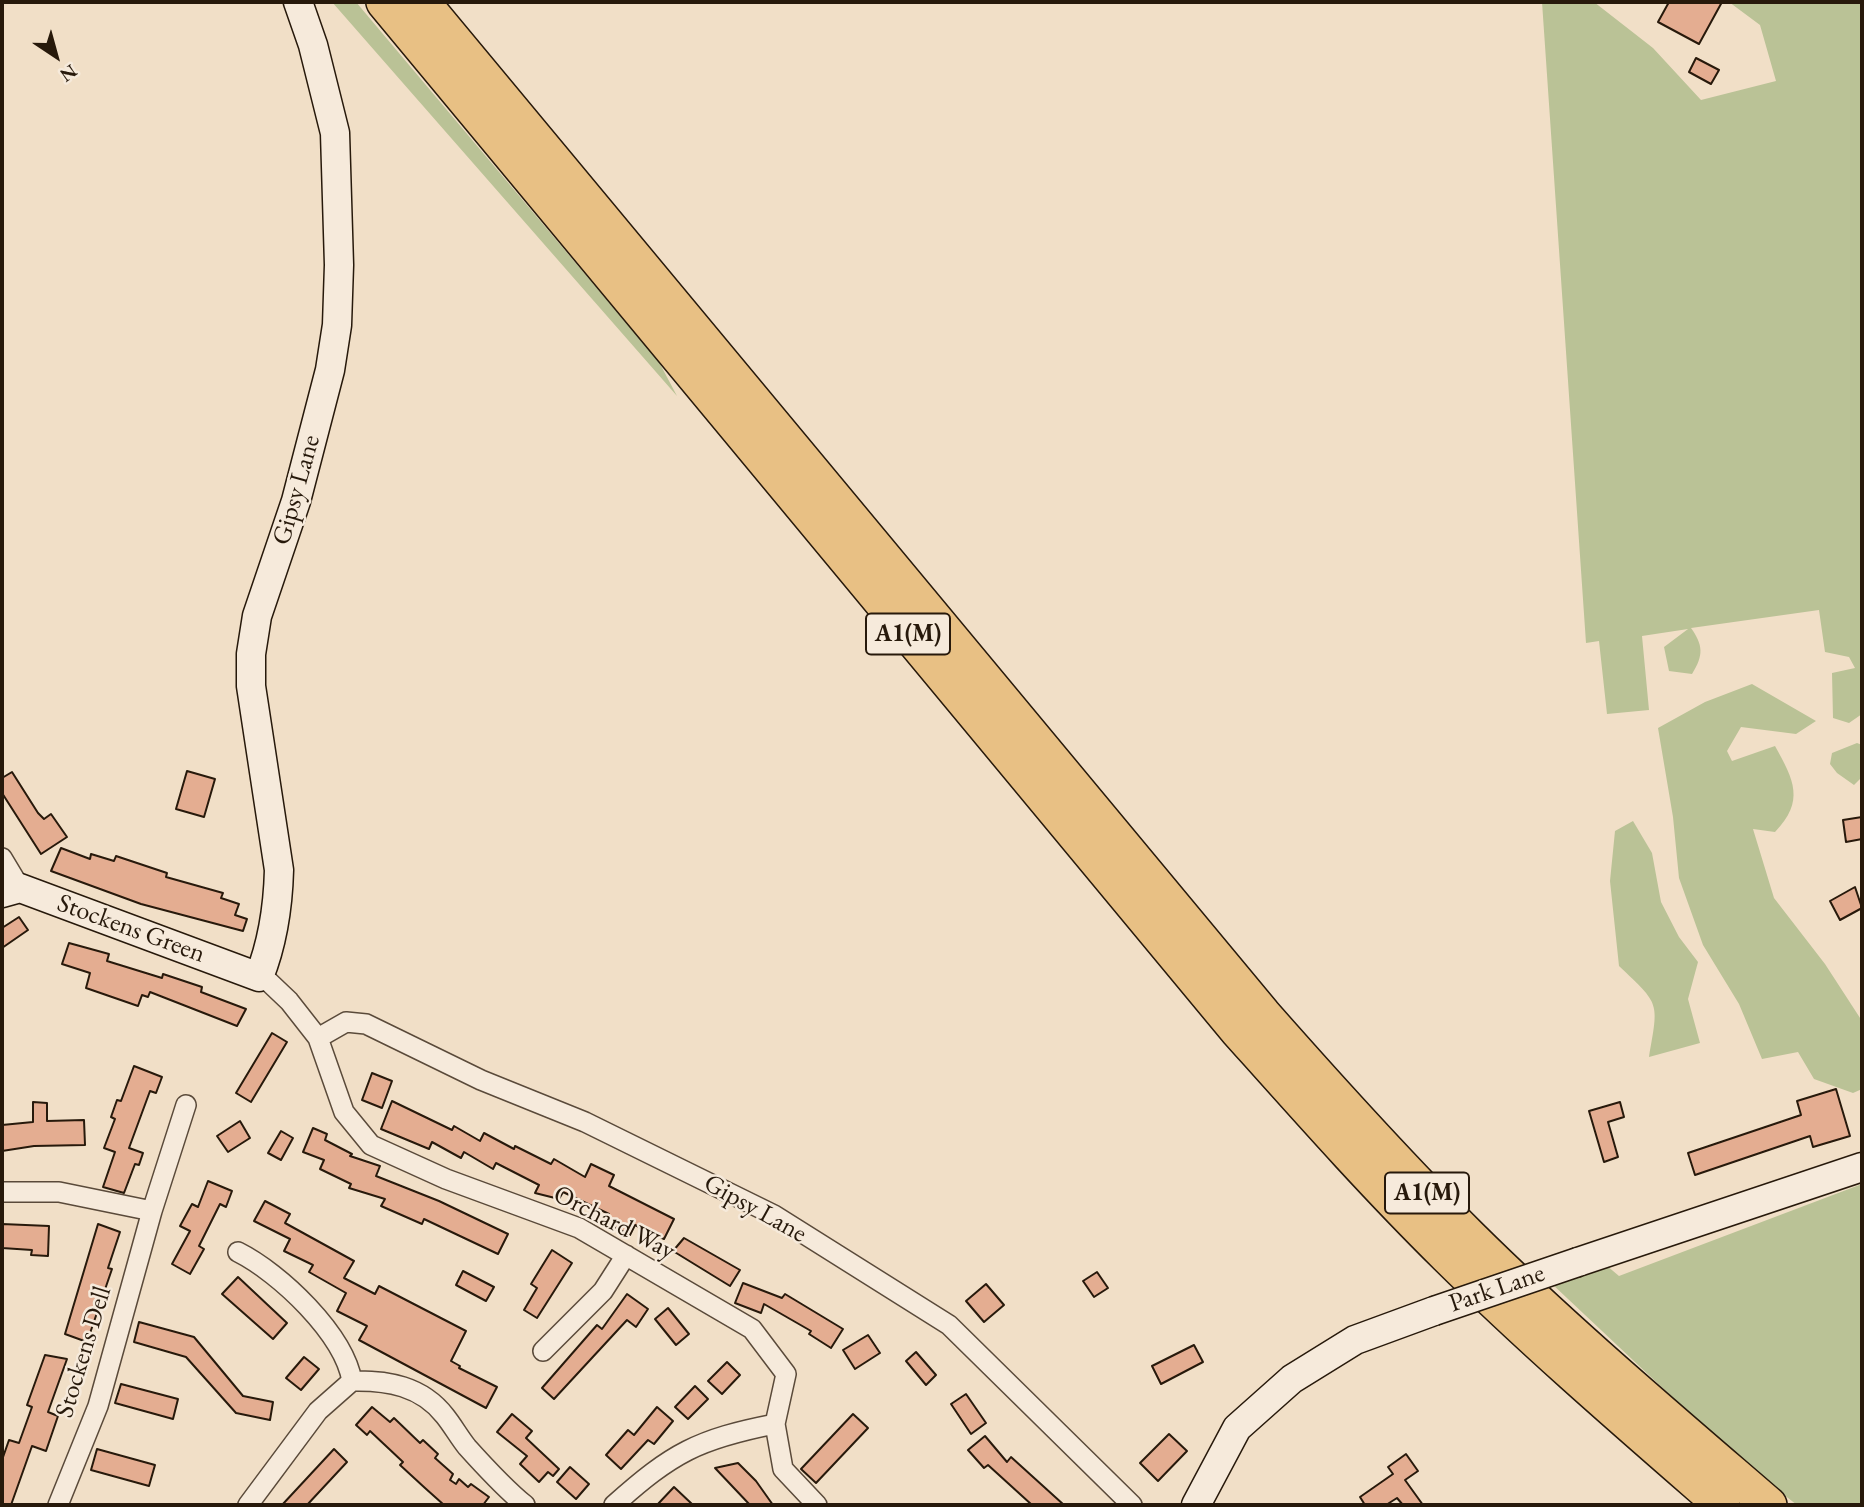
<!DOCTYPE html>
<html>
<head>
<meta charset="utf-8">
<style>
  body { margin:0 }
  #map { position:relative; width:1864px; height:1507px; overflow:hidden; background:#f1dfc7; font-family:"EB Garamond",serif }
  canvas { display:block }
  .frame { position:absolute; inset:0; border:4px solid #27190b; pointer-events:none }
  .north { position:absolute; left:21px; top:21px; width:70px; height:70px; -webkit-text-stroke:5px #f6eadb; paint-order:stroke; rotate:144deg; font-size:19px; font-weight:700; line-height:28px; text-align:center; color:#27190b }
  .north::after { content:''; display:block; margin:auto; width:24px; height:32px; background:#27190b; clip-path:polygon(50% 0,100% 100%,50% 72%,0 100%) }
</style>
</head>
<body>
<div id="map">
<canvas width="1864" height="1507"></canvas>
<div class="frame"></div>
<div class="north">N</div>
</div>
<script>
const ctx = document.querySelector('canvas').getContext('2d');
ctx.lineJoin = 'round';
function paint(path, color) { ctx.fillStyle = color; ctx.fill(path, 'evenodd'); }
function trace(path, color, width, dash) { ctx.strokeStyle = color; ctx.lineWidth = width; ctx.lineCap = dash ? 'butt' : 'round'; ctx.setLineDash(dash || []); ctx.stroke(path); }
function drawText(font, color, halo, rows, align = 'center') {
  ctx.font = font + ' "EB Garamond",serif'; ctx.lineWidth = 5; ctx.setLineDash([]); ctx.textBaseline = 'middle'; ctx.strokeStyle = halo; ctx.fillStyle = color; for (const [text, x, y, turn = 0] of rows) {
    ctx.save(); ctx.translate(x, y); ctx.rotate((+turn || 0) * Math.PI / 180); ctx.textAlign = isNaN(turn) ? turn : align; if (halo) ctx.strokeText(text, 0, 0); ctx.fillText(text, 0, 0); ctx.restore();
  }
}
const green = new Path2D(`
  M332 2H356L659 362 677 396Z
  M1542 2H1594L1653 48 1701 100 1776 81 1760 25 1729 2H1862V714L1849 723 1833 718 1832 673 1855 668 1849 657 1825 652 1819 610 1691 628C1703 645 1704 655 1692 674L1669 671 1664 647 1688 629 1642 636 1649 710 1607 714 1599 641 1586 643Z
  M1752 684 1816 721 1796 734 1741 727 1727 751 1732 761 1775 746C1794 780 1805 801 1775 832L1753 829 1774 898 1825 964 1862 1021V1089L1853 1093 1814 1079 1798 1052 1762 1059 1739 1004 1703 945 1679 878 1673 817 1658 728 1705 702Z
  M1857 743 1862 745V777L1854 785 1837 773 1830 764 1832 753Z
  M1633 821 1652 853 1661 902 1679 937 1698 962 1688 999 1700 1043 1649 1057C1659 1001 1660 1005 1619 966L1610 881 1615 831Z
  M1862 1184V1505H1797L1737 1458 1551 1283 1606 1265 1619 1276Z`);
const building = new Path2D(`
  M1669 2H1722L1699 44 1658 22Z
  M1696 58 1719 70 1711 84 1689 72Z
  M187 771 215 779 204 817 176 809Z
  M12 772 38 813 44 819 51 814 67 837 41 854 2 793V778Z
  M1862 817V839L1846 842 1843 820Z
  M61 848 90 859 91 854 114 861 116 856 167 873 166 877 223 893 221 898 239 904 235 915 247 919 243 931 141 904 51 871Z
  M1855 887 1862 908 1840 920 1830 901Z
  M19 917 28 930 2 948V928Z
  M69 943 109 954 107 961 162 978 163 974 202 987 201 992 246 1009 237 1026 150 992 148 997 142 995 138 1006 86 988 90 973 62 964Z
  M272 1033 287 1042 251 1102 236 1093Z
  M134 1066 162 1077 156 1093 150 1091 129 1148 143 1153 139 1165 135 1164 124 1193 103 1187 115 1152 104 1148 115 1119 111 1117 117 1100 121 1101Z
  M372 1073 392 1081 382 1108 362 1100Z
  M1836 1089 1850 1136 1813 1147 1810 1136 1695 1175 1688 1153 1801 1115 1797 1101Z
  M392 1101 452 1130 454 1126 480 1141 484 1133 514 1149 515 1146 551 1164 554 1159 585 1177 591 1164 614 1175 609 1186 674 1219 664 1239 635 1225 630 1235 605 1222 609 1214 563 1192 559 1199 535 1193 539 1185 496 1163 493 1169 464 1152 461 1158 432 1142 429 1149 381 1129Z
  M33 1102 47 1103V1121L84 1120 85 1145 34 1146 2 1151V1125L33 1122Z
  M1620 1102 1624 1117 1608 1122 1618 1157 1604 1162 1589 1111Z
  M240 1121 250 1138 228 1152 217 1136Z
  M313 1128 327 1134 325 1140 352 1154 350 1156 380 1166 376 1176 439 1201 508 1234 498 1254 424 1219 422 1224 381 1206 385 1199 349 1188 351 1184 320 1169 324 1160 303 1152Z
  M281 1131 293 1138 281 1160 268 1153Z
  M208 1181 232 1191 226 1207 220 1204 199 1246 204 1249 190 1274 172 1264 190 1231 180 1226 192 1204 198 1207Z
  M265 1201 290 1214 285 1223 354 1261 344 1278 375 1294 379 1286 466 1331 451 1361 460 1366 459 1368 497 1387 486 1408 359 1340 367 1326 337 1311 346 1293 309 1272 313 1265 284 1251 290 1239 254 1221Z
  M2 1224 49 1226 48 1256 31 1255 32 1250 2 1248Z
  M98 1224 120 1232 108 1268 112 1269 87 1342 65 1334Z
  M684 1238 740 1270 730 1286 673 1251Z
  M552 1250 572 1263 537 1318 524 1310 537 1288 531 1284Z
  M463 1271 494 1287 486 1301 456 1285Z
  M1097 1272 1108 1288 1094 1297 1083 1281Z
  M238 1277 287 1323 273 1339 222 1294Z
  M743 1283 782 1298 785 1294 843 1329 831 1348 809 1334 811 1331 764 1304 761 1313 735 1303Z
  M986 1284 1004 1305 984 1322 966 1301Z
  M627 1294 648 1309 636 1327 627 1320 554 1399 542 1388 597 1325 602 1329Z
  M668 1308 689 1334 676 1345 655 1319Z
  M139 1322 194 1337 243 1396 273 1402 270 1420 236 1413 186 1357 134 1342Z
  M868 1335 880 1353 855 1369 843 1350Z
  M1194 1345 1203 1362 1161 1384 1152 1366Z
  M916 1352 936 1375 926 1385 906 1361Z
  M45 1355 67 1359 48 1412 58 1416 46 1451 32 1446 11 1505H2V1460L9 1440 19 1443 32 1407 27 1405Z
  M304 1357 319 1369 301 1390 286 1378Z
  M727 1362 740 1375 722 1394 708 1381Z
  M121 1384 178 1399 173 1419 115 1403Z
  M695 1386 708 1399 688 1419 675 1407Z
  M966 1394 986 1423 971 1434 951 1404Z
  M372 1407 390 1422 394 1418 420 1443 423 1440 438 1454 435 1458 453 1474 450 1480 456 1484 459 1479 468 1487 471 1484 489 1497 483 1505H444L425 1488 400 1465 403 1462 370 1431 367 1435 356 1425Z
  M657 1407 673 1421 654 1444 648 1440 621 1469 606 1455 628 1430 634 1435Z
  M512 1414 532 1431 526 1438 559 1469 553 1476 548 1472 539 1482 520 1464 527 1456 497 1432Z
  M853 1414 868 1428 816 1483 801 1469Z
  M1169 1434 1187 1451 1158 1481 1140 1463Z
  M985 1436 1007 1462 1011 1457 1064 1505H1032L988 1465 984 1468 968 1450Z
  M97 1449 155 1465 149 1486 91 1470Z
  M334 1449 347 1462 307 1505H282Z
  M1406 1454 1418 1471 1405 1480 1423 1505H1403L1397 1498 1386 1505H1365L1360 1497 1393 1474 1388 1467Z
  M738 1463 756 1481 773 1505H750L715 1468Z
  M570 1467 589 1484 576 1499 557 1482Z
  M674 1487 693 1505H657Z`);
const street = new Path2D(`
  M2 858 20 888
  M259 977 269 982 289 1001 318 1038 344 1112 371 1145 446 1179 579 1228 752 1329 786 1374 775 1424 783 1469 817 1505
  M318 1038 346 1022 366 1024 481 1080 585 1122 774 1215 949 1325 1132 1505
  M2 1192H59L152 1211
  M238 1252C280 1273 344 1334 352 1381
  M543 1351 603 1291 626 1255
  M352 1381C387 1380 422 1386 445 1416 453 1426 459 1437 467 1447 485 1467 504 1488 525 1505
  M58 1505 98 1406 152 1211 186 1105
  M248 1505 318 1411 352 1381
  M614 1505C672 1453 698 1439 775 1424`);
const secondary = new Path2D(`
  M2 893 20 888 259 977C273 942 278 908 279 870L251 686V654L257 616 296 501 330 370 337 325 339 265 335 133 313 45 298 2
  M1578 1262 1862 1167
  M1196 1505 1237 1428 1292 1379 1355 1340 1434 1311`);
const highway = new Path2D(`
  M384 2 1238 1031C1306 1107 1374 1184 1447 1256 1535 1343 1629 1424 1722 1505
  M422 2 1263 1014C1330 1090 1397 1164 1469 1236 1564 1330 1667 1417 1769 1505`);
const secondaryBridge = new Path2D(`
  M1434 1311 1578 1262`);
const shields = [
  [908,634,84],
  [1427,1193,84]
];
const shieldNames = [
  ["A1(M)",908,634],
  ["A1(M)",1427,1193]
];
const streetNames = [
  ["Gipsy Lane",297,490,-74],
  ["Stockens Green",131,929,20],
  ["Gipsy Lane",755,1209,29],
  ["Orchard Way",614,1223,27],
  ["Park Lane",1497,1289,-19],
  ["Stockens Dell",84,1352,-73]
];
paint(green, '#bac296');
paint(building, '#e4ad91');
trace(building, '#27190b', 2);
trace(street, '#5a4a3a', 22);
trace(secondary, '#27190b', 31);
trace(highway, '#27190b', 38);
trace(street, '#f6eadb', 19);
trace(secondary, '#f6eadb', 28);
trace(highway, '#e8c084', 35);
trace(secondaryBridge, '#27190b', 31, []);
trace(secondaryBridge, '#f6eadb', 28);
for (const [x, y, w] of shields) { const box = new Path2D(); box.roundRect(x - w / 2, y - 20.5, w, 41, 5); ctx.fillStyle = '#f6eadb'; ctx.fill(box); trace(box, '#27190b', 2); }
drawText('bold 24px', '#27190b', null, shieldNames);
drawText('26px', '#27190b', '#f6eadb', streetNames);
</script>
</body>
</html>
